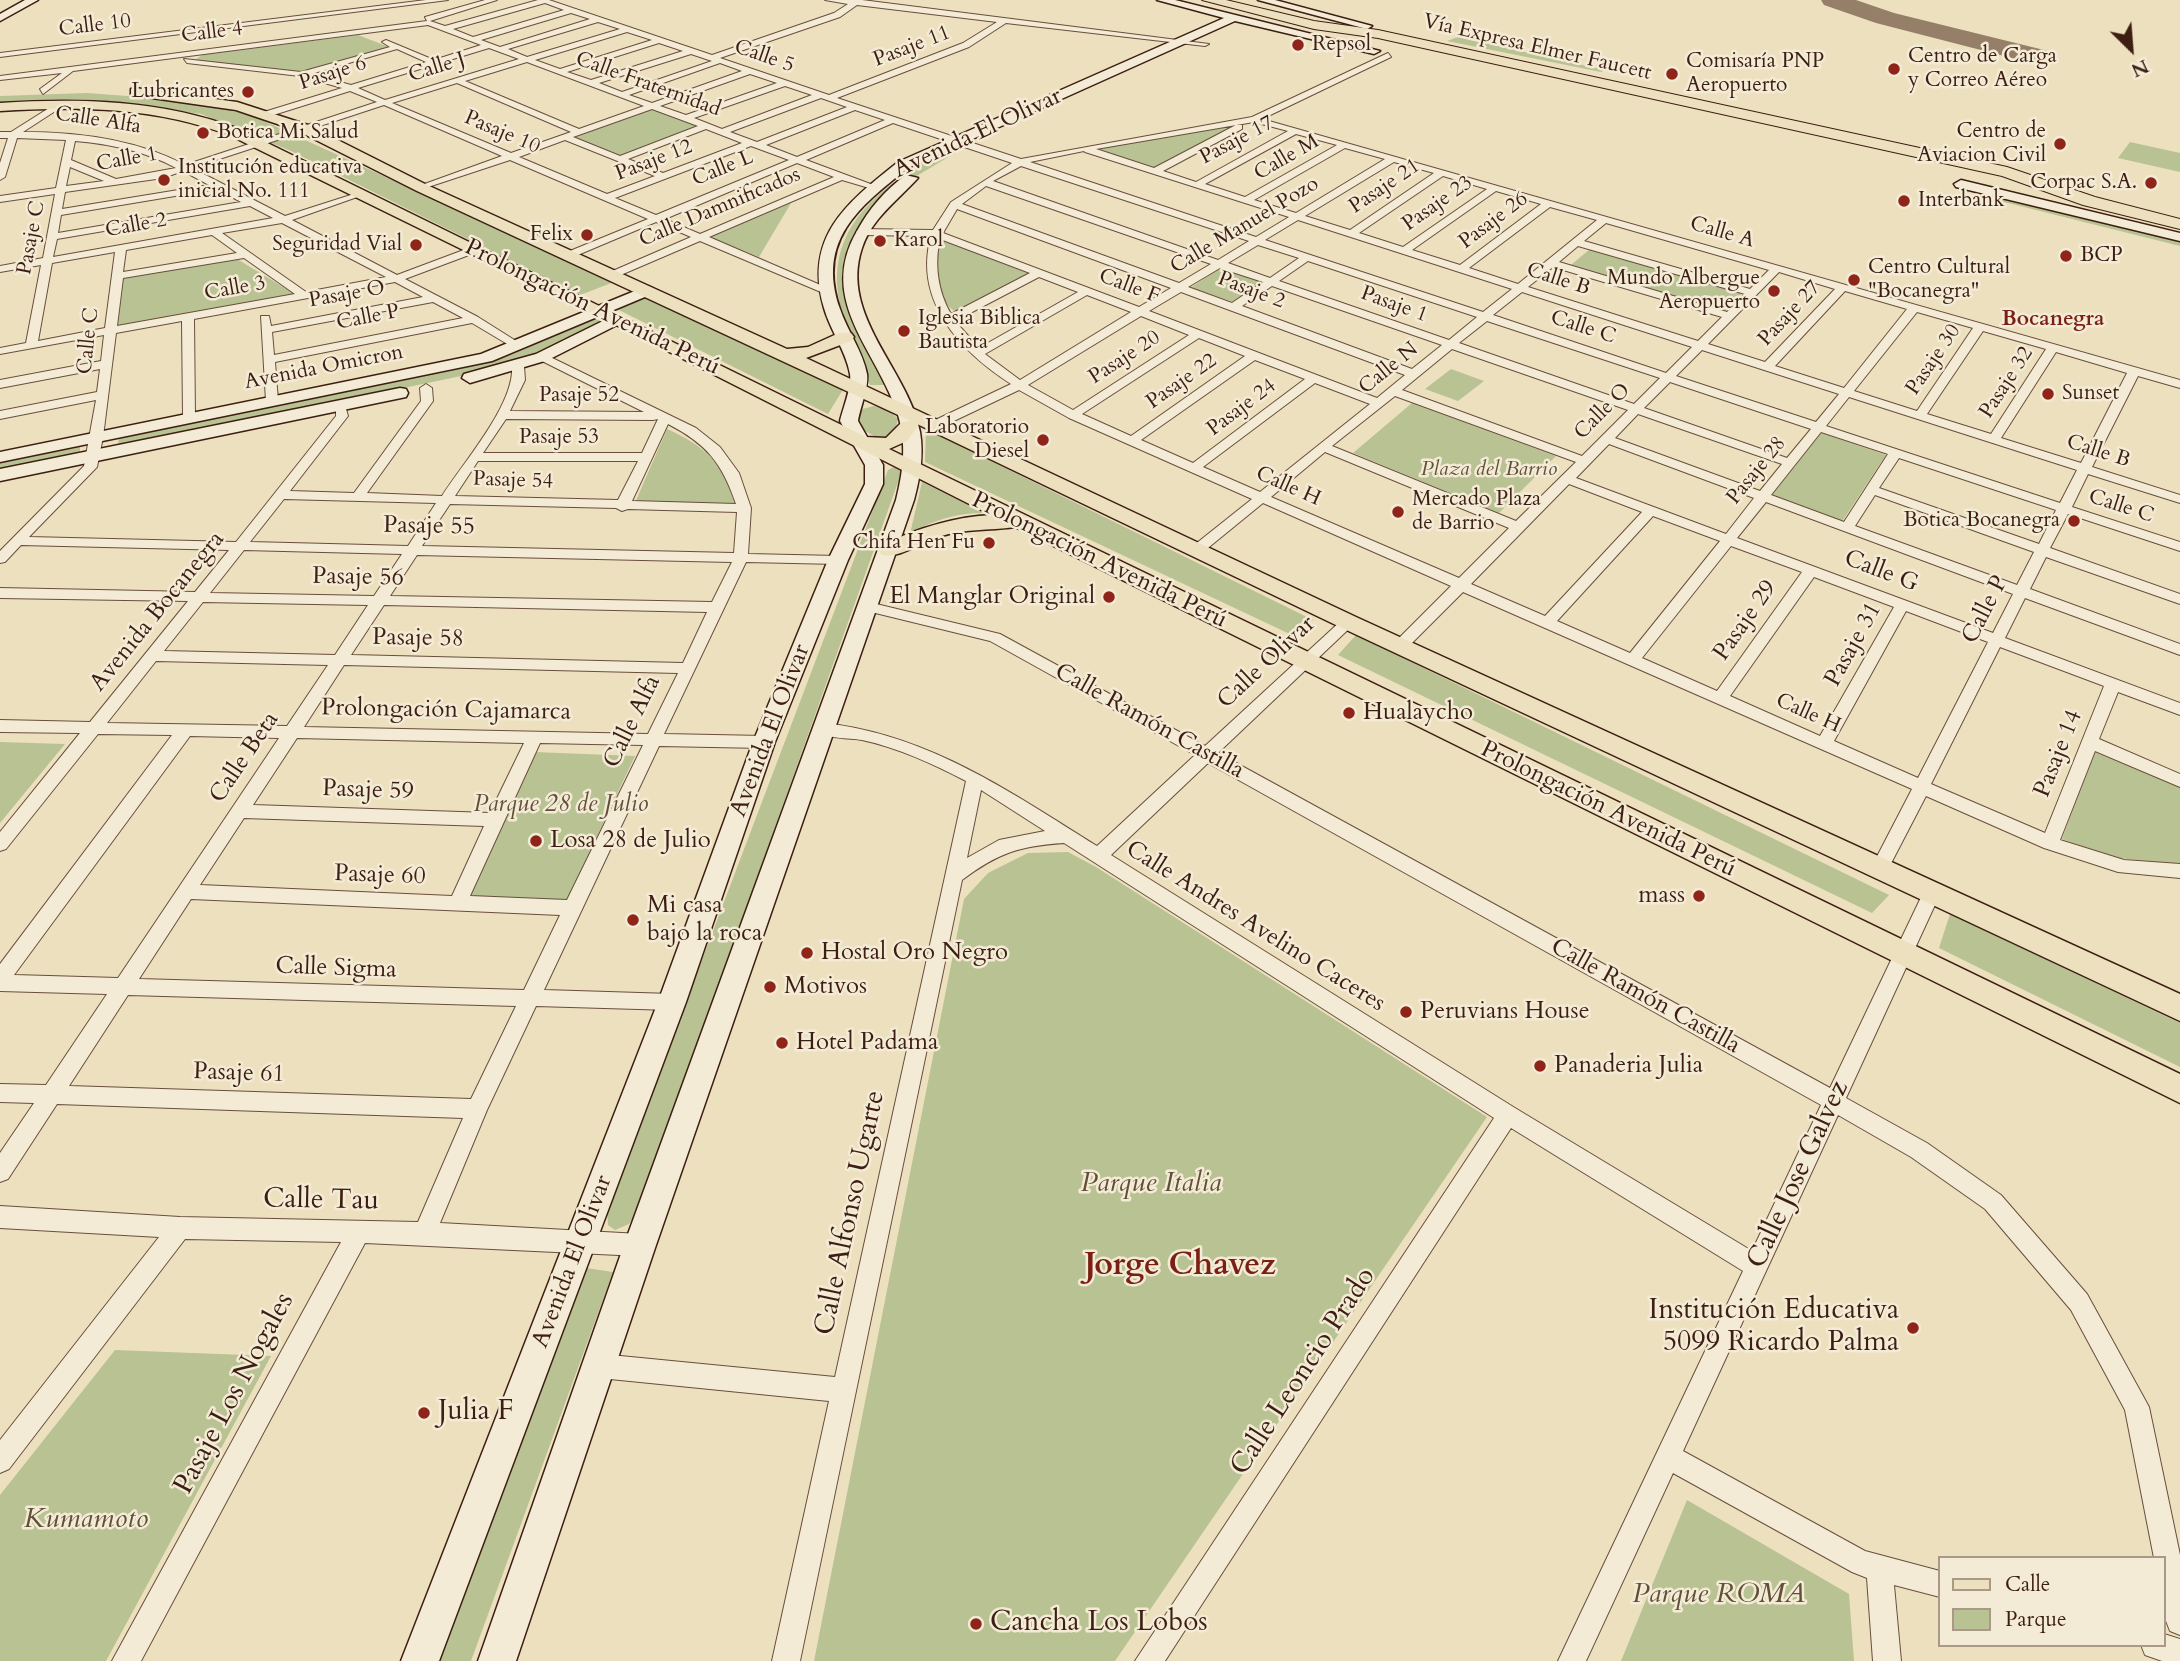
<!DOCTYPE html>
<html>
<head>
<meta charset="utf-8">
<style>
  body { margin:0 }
  #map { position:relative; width:2180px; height:1661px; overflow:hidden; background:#ede0bf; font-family:Cardo,serif }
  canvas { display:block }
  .legend { position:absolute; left:1938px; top:1556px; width:228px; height:91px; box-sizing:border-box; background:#f3ebd5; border:2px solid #aa9987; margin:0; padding:9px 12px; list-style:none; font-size:21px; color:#3d1e12 }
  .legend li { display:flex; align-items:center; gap:14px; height:35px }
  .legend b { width:35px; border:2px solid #aa9987 }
  .north { position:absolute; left:2096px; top:14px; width:70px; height:70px; -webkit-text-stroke:5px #f3ebd5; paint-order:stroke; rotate:155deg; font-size:19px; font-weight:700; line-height:28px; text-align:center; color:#3d1e12 }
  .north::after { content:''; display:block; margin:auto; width:24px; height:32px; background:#3d1e12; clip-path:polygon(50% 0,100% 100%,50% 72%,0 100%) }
</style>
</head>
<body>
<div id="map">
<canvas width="2180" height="1661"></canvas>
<ul class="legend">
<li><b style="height:9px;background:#ede0bf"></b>Calle</li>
<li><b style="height:19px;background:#b8c292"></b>Parque</li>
</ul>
<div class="north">N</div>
</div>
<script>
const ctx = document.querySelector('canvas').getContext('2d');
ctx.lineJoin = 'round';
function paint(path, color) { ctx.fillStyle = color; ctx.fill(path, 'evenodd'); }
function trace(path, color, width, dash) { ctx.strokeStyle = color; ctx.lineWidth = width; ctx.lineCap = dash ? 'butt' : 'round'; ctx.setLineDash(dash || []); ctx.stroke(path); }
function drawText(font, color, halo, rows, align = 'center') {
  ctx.font = font + ' Cardo,serif'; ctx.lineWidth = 5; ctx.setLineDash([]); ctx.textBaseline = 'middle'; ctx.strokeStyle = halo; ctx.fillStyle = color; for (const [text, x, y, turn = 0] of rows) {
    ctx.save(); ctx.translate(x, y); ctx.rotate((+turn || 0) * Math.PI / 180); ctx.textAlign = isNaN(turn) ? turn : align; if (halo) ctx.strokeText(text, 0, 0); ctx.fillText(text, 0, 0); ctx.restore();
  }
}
const green = new Path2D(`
  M358 35 389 47 304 73 195 60 202 55Z
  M1458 37 1605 70 1601 72 1447 41Z
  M87 93 194 101 253 116 614 282 580 295 291 151 201 114 125 104 0 105V96Z
  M652 109 704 126 619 157 572 138Z
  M1247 122 1157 169 1095 149Z
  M2130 142 2180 153V172L2118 158Z
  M955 145 962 149 888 193 874 209 845 258 847 293 886 385H870C860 359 846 331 840 304 822 221 892 179 955 145Z
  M1999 197 2180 240V246L1996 200Z
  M791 203 759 257 709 237Z
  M944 240 1030 274 958 313C931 299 936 267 939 242Z
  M1590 249 1742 293 1725 311 1571 265Z
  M237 259 298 296 116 330 120 278Z
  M1221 268 1264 282 1234 302 1190 288Z
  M646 296 844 388 828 414 617 309Z
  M593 318 601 321 535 355 500 368 118 447 119 437 477 365 511 355Z
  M1451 369 1484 381 1458 401 1425 389Z
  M1412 403 1556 456 1499 513 1353 453Z
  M874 406 890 411 898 419 894 434 882 440 861 429 854 418 859 410Z
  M667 429C707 447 721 463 738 503L734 507 634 505Z
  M926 429 1313 620 1294 636 925 462Z
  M1816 431 1886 455 1841 523 1767 497Z
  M80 447V454L0 470V463Z
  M894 467 902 471 639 1209 629 1224 615 1230 608 1225 607 1210 888 470Z
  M922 482 984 513C956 513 933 520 910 534Z
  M1356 635 1889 895 1872 913 1338 655Z
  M0 742 65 744 0 823Z
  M534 752 635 756 566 902 468 898Z
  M2094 752 2180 787V865L2110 857 2062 839Z
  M1068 852 1096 867 1487 1117 1115 1661H814L964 899 988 873 1028 853Z
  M1950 914 2180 1023V1067L1939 948Z
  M586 1268 613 1272 471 1661H440Z
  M115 1350 271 1356 106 1661H0V1495Z
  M1687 1500 1849 1594 1854 1661H1621Z`);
const taxiway = new Path2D(`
  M1821 0H1856L1894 13 2048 51 2052 57 2048 63 2039 65 1876 23 1824 5Z`);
const street = new Path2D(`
  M426 0H448L0 57V53Z
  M485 0H497L430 21 445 26 538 0H549L712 55 834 13 848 4 825 0H862L1209 44 1205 46 1006 23 969 47 837 98 1021 159 1252 117 1388 53 1391 57 1262 119 2180 380V388L2138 376 2092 467 2180 495V503L2088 474 2072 507 2180 542V551L2068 514 2050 548 2180 594V604L2046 557 2030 589 2180 644V655L2025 598 2005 638 2180 703V715L2118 692 2099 739 2180 774V787L2095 751 2060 840 2124 860 2180 864V878L2118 872 2044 848 1926 796 1885 875H1873L1870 870 1912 789 1463 592 1406 649H1396L1393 645 1396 641 1451 586 1263 503 1203 552H1193V546L1252 499 1069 418 1019 390 937 429H929V423L1011 384C960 351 913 301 931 236L861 235 856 232 861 229 933 230 951 202 1012 163 893 123 806 160 876 186V190L842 180 709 237 832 290V294L828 295 700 241 616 277H608V273L691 237 656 222 573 257H565V253L648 219 510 160 419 190V186L502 156 384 105 192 168 285 216 360 192V196L292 220 397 275 469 248H477V252L405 279 478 317 524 346 514 348 472 323 275 362 278 401 272 405 266 401 261 316H269L271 326 423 297 395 282 194 319 195 417 189 421 183 417 182 321 116 333 103 437 97 467 29 537 236 542 336 416V402H344L348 416 290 491 354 493 421 401 420 388 426 384 432 388 433 401 367 493 442 496C463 463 515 404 512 366L518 362 524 366 525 380 510 411 644 412 538 359V355L542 353 696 428 720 447 739 473 751 508 748 554 838 556 845 560 838 564 746 562 664 734 764 736 772 742 764 748 659 746 544 990 672 994 679 996 682 1002 679 1008 672 1010 536 1006 487 1110 440 1223 640 1234 648 1237 651 1245 648 1253 640 1256 365 1243 141 1661H112L341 1242 185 1239 9 1469 0 1473V1440L159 1237 0 1228V1206L180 1217 418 1222 463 1118 57 1104 8 1179 0 1182V1153L34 1103 0 1102V1084L46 1085 107 994 0 991V964L172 735 98 734 6 849 0 851V832L80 733 0 732V720L90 722 188 601 0 598V588L195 592 229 550 21 545 5 562 0 563V551L84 466 96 400 0 419V411L97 392 100 369 0 388V380L101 361 104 335 0 354V348L26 343 41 265 0 272V266L43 258 55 194 0 202V196L56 188 66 140 17 138 5 177 0 180V163L8 138H0V132H11L57 103 60 108 23 132C77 132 136 139 185 165L377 102 350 91 267 117 264 112 342 88 300 76 187 63 184 59 301 72 390 47 382 42 386 40 434 60 481 45 428 25 73 71 43 94 40 89 62 73 0 80V76L427 21 425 17ZM545 3 564 10 473 37 453 29ZM857 5 997 22 963 43 829 95 720 58 840 17ZM571 13 590 19 500 47 481 40ZM598 22 620 29 527 57 508 49ZM627 32 652 40 560 69 535 60ZM659 43 683 51 591 80 567 72ZM489 48 519 59 385 100 358 88ZM397 49 426 62 351 85 311 74ZM691 54 712 61 622 92 599 83ZM527 62 644 106 579 129 465 81ZM720 63 742 71 652 103 629 95ZM750 74 777 83 686 115 660 106ZM457 83 571 132 511 153 392 103ZM785 86 812 95 722 129 694 118ZM821 98 847 107 757 142 730 132ZM652 109 698 126 620 156 573 137ZM855 110 885 120 797 157 766 145ZM1254 122 1288 131 1196 182 1163 171 1242 129V125H1236L1154 168 1096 149ZM706 129 742 143 663 173 628 159ZM1296 134 1337 145 1245 197 1205 184ZM565 140 655 176 607 194 519 157ZM75 141C110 144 145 151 176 168L116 179 71 160ZM751 146 789 160 656 215 615 198ZM1345 148 1385 159 1296 213 1254 200ZM1084 151 1085 152 1289 217 1256 237 1030 162ZM1394 162 1434 173 1350 230 1305 216ZM797 163 834 177 700 234 665 219ZM1021 166 1249 241 1218 260 993 181ZM70 167 104 181 66 186ZM183 171 209 185 62 209 65 192 163 178ZM1443 176 1487 189 1403 247 1359 233ZM986 186 1211 264 1179 283 962 204ZM217 189 241 202 58 233 61 215ZM1496 191 1541 204 1460 265 1412 250ZM250 206 273 218 53 257 57 239ZM1550 207 1597 220 1518 284 1469 268ZM957 209 1171 288 1139 307 943 233ZM1298 220 1512 289 1483 312 1265 240ZM282 223 386 277 306 292 222 233ZM1606 223 1769 270 1750 289 1584 241ZM212 235 237 253 123 272 126 250ZM940 239 1030 273 951 314C938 292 934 264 940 239ZM1258 245 1299 258 1270 278 1228 263ZM1578 246 1745 294 1727 312 1559 262ZM115 252 105 328 38 341 52 263ZM244 258 295 294 117 326 123 278ZM1308 261 1477 317 1449 340 1279 281ZM1553 267 1722 317 1698 341 1528 287ZM1220 268 1263 282 1232 303 1188 287ZM1779 272 1835 289 1765 362 1708 344ZM1039 277 1078 292 979 348 955 321ZM1272 286 1442 345 1412 369 1242 306ZM1845 291 1907 309 1844 388 1775 366ZM1181 292 1405 375 1377 398 1149 311ZM1522 292 1692 347 1666 373 1493 315ZM1087 295 1131 312 1020 380 985 354ZM433 302 463 318 274 355 272 332ZM1917 312 1973 328 1917 411 1854 391ZM1141 316 1189 335 1073 410 1028 385ZM1487 321 1660 378 1634 404 1459 343ZM1983 331 2046 349 1991 434 1927 414ZM1199 338 1245 356 1131 436 1082 414ZM1452 349 1628 410 1582 456 1402 390ZM1702 350 1839 394 1816 422 1676 376ZM2056 352 2127 373 2081 463 2001 438ZM1255 360 1305 379 1193 463 1141 440ZM1670 382 1811 429 1787 458 1644 408ZM1315 383 1370 404 1260 492 1203 467ZM1395 396 1576 462 1516 521 1332 446ZM1849 397 2077 470 2060 503 1826 426ZM1638 414 1782 464 1760 491 1615 438ZM506 419 653 420 658 419 642 453H483ZM668 424C707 444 722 463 736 504L632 501ZM1821 432 1888 454 1844 522 1771 495ZM1609 444 1754 498 1726 534 1576 478ZM1325 452 1509 528 1459 578 1271 497ZM1899 458 2056 510 2039 544 1879 488ZM478 461H638L618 500 455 496ZM1569 484 1642 512 1545 616 1471 584ZM1875 495 2034 552 2017 585 1855 526ZM284 499 436 503 408 546 250 542ZM1766 502 2013 594 1993 633 1737 538ZM450 504 616 508 622 511 628 509 737 512 734 553 422 546ZM1653 516 1720 541 1630 653 1557 621ZM1731 546 1802 572 1717 691 1642 658ZM244 550 402 554 374 596 210 593ZM417 555 732 562 712 602 390 596ZM1814 577 1894 607 1820 736 1730 696ZM203 602 368 605 335 655 164 651ZM384 605 707 612 683 663 351 655ZM1906 611 1988 642 1918 778 1834 741ZM2000 647 2104 686 2045 833 1931 784ZM156 661 328 665 287 726 107 723ZM344 665 678 673 648 734 304 727ZM190 736 279 738 118 978 14 975ZM297 738 524 743 490 813 253 805ZM540 743 643 745 567 900 470 896ZM244 818 484 826 452 896 200 885ZM191 899 560 915 524 990 139 979ZM128 995 516 1006 471 1099 69 1086Z
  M868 602 1000 634 1205 746 1343 619H1353V625L1218 753 1830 1088 1925 889H1937L1940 894 1846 1098 1927 1143 2001 1195 2087 1294 2149 1407 2180 1555V1635L2170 1631 2166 1621 2164 1558H2154L2125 1410 2071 1310 1985 1209 1911 1157 1838 1115 1683 1451 1865 1551 1940 1571V1597L1894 1585 1901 1661H1873L1867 1578 1852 1572 1673 1473 1586 1661H1558L1743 1271 1511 1128 1165 1661H1135L1494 1118 1064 843C1019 846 998 853 962 880L800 1661H772L829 1401 600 1378 591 1375 588 1366 591 1357 600 1354 835 1377 966 781C933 764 899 748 862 740 849 738 823 739 815 729L823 723C928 734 1010 792 1097 846L1195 755 990 641 863 610 861 607ZM1208 763 1821 1105 1752 1251 1515 1108 1111 855ZM981 790 1045 831 999 840 967 858Z
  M2164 1634 2180 1639V1661H2162L2145 1655 2141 1645H2164Z`);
const secondary = new Path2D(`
  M25 0H38L0 21V14Z
  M1157 0H1175L1380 51 1374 54 1235 21 908 168C859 207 816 240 840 309 847 330 863 352 867 374 869 387 860 408 858 421L883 465V484L848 560 775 742 686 1002 439 1661H401L658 1002 753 742 828 560 865 484V465L840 421C843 408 852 387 850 374 846 351 830 330 824 308 803 236 848 202 898 162L1224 18Z
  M1258 0H1275L1372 26 1367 29Z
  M906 175 918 178C898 200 872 218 862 248 839 316 908 369 920 432 924 455 920 478 914 500L656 1245 516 1661H478L624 1245 896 500C903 472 907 444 898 415 878 351 816 301 857 231 869 209 885 190 906 175Z
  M1961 180 2180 233V241L1956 187 1954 184Z
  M647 286 652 288V294L492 361 0 462V452L481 354Z
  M611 317 619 322 617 325 548 360 470 383 462 378 464 374 536 354Z
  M400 388 406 389 408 393 406 397 0 481V469Z`);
const primary = new Path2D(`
  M135 88 237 102 308 125 427 185 787 349 808 347 839 333H851L854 337 851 341 806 358 1356 617 2180 994V1021L1340 627 917 424 918 426 907 441 889 449 2180 1074V1103L1015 527C989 531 964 528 938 537 921 542 899 559 882 555L878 550 882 545C916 529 952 517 991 515L612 323 229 135C155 107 79 106 0 111V103C82 98 161 100 239 129L866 437 886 438 902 422 911 421 417 191 298 131 236 110 131 95V89Z`);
const highway = new Path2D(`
  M1202 0H1226L1314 21 1378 30 2007 167 2095 197 2180 219V229L2083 205 2002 176 1378 38 1314 29Z`);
const markers = [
  [1298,45,7,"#8f2418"],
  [1894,69,7,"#8f2418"],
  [1672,74,7,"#8f2418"],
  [248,92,7,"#8f2418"],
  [203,133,7,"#8f2418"],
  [2060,144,7,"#8f2418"],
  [164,180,7,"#8f2418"],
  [2151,183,7,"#8f2418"],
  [1904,201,7,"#8f2418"],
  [587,235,7,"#8f2418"],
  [880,241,7,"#8f2418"],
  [416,245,7,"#8f2418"],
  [2066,256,7,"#8f2418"],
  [1854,280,7,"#8f2418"],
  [1774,291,7,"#8f2418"],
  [904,331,7,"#8f2418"],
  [2048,394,7,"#8f2418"],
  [1043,440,7,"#8f2418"],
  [1398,512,7,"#8f2418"],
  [2074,521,7,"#8f2418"],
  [989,543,7,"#8f2418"],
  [1109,597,7,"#8f2418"],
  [1349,713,7,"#8f2418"],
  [536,841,7,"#8f2418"],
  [1699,896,7,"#8f2418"],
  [633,920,7,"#8f2418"],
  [807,953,7,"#8f2418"],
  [770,987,7,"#8f2418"],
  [1406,1012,7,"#8f2418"],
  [782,1043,7,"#8f2418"],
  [1540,1066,7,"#8f2418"],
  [1913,1328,7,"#8f2418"],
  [424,1413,7,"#8f2418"],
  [976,1624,7,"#8f2418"]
];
const farStreetnames = [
  ["Calle 10",95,26,-7],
  ["Calle 4",212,33,-7],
  ["Pasaje 11",912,47,-21],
  ["Vía Expresa Elmer Faucett",1537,48,13],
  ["Calle 5",764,57,19],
  ["Calle J",437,68,-17],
  ["Pasaje 6",333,74,-18],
  ["Calle Fraternidad",648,85,20],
  ["Calle Alfa",98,121,9],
  ["Pasaje 10",502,133,23],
  ["Pasaje 17",1237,141,-28],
  ["Calle M",1287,158,-30],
  ["Calle 1",127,160,-10],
  ["Pasaje 12",654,161,-21],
  ["Calle L",723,169,-22],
  ["Pasaje 21",1385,187,-34],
  ["Pasaje 23",1438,204,-35],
  ["Calle Damnificados",720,208,-23],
  ["Pasaje 26",1494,221,-37],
  ["Calle 2",136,226,-10],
  ["Calle Manuel Pozo",1245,226,-31],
  ["Calle A",1722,233,16],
  ["Pasaje C",32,238,-79],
  ["Calle B",1558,280,18],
  ["Calle F",1129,287,21],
  ["Calle 3",235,289,-10],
  ["Pasaje 2",1251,291,21],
  ["Pasaje O",347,295,-10],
  ["Pasaje 1",1394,305,20],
  ["Pasaje 27",1790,314,-47],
  ["Calle P",368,318,-11],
  ["Calle C",1583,328,18],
  ["Calle C",89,341,-84],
  ["Pasaje 20",1125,358,-33],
  ["Pasaje 30",1934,360,-56],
  ["Avenida Omicron",324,368,-11],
  ["Calle N",1389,369,-39],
  ["Pasaje 22",1182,382,-35],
  ["Pasaje 32",2007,383,-57],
  ["Pasaje 52",579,396],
  ["Pasaje 24",1242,408,-37],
  ["Calle O",1603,412,-45],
  ["Pasaje 53",559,438],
  ["Calle B",2098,452,18],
  ["Pasaje 28",1757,471,-51],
  ["Pasaje 54",513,481,2],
  ["Calle H",1288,487,24],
  ["Calle C",2121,507,18],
  ["Calle H",1808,714,24]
];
const farPoinames = [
  ["Repsol",1312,45],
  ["Centro de Carga",1908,57],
  ["y Correo Aéreo",1908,81],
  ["Comisaría PNP",1686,62],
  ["Aeropuerto",1686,86],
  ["Lubricantes",234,92,"right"],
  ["Centro de",2046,132,"right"],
  ["Aviacion Civil",2046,156,"right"],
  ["Botica Mi Salud",217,133],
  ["Institución educativa",178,168],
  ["inicial No. 111",178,192],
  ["Corpac S.A.",2137,183,"right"],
  ["Interbank",1918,201],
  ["Felix",573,235,"right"],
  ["Karol",894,241],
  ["Seguridad Vial",402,245,"right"],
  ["BCP",2080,256],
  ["Centro Cultural",1868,268],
  ["\"Bocanegra\"",1868,292],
  ["Mundo Albergue",1760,279,"right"],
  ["Aeropuerto",1760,303,"right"],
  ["Iglesia Biblica",918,319],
  ["Bautista",918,343],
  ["Sunset",2062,394],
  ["Laboratorio",1029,428,"right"],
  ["Diesel",1029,452,"right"],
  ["Mercado Plaza",1412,500],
  ["de Barrio",1412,524],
  ["Botica Bocanegra",2060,521,"right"],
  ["Chifa Hen Fu",975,543,"right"]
];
const farNeighbourhoodnames = [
  ["Bocanegra",2053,320]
];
const farParknames = [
  ["Plaza del Barrio",1489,470]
];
const streetNames = [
  ["Avenida El Olivar",978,134,-25],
  ["Prolongación Avenida Perú",592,308,26],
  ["Pasaje 55",429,527,1],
  ["Prolongación Avenida Perú",1099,561,26],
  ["Calle G",1881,572,21],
  ["Pasaje 56",358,578,1],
  ["Calle P",1986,610,-63],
  ["Avenida Bocanegra",158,612,-51],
  ["Pasaje 29",1746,621,-55],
  ["Pasaje 58",418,639,1],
  ["Pasaje 31",1854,645,-61],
  ["Calle Olivar",1267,663,-43],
  ["Prolongación Cajamarca",446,711,1],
  ["Calle Alfa",633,722,-64],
  ["Calle Ramón Castilla",1149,722,29],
  ["Avenida El Olivar",771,731,-69],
  ["Pasaje 14",2059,754,-68],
  ["Calle Beta",245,758,-56],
  ["Pasaje 59",368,791,2],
  ["Prolongación Avenida Perú",1608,810,26],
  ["Pasaje 60",380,876,2],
  ["Calle Andres Avelino Caceres",1255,927,32],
  ["Calle Sigma",336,969,2],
  ["Calle Ramón Castilla",1645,997,29],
  ["Pasaje 61",239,1074,2],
  ["Avenida El Olivar",573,1262,-69]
];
const poiNames = [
  ["El Manglar Original",1095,597,"right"],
  ["Hualaycho",1363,713],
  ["Losa 28 de Julio",550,841],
  ["mass",1685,896,"right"],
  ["Mi casa",647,906],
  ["bajo la roca",647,934],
  ["Hostal Oro Negro",821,953],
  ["Motivos",784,987],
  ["Peruvians House",1420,1012],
  ["Hotel Padama",796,1043],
  ["Panaderia Julia",1554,1066]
];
const parkNames = [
  ["Parque 28 de Julio",561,805]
];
const nearStreetnames = [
  ["Calle Jose Galvez",1799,1175,-65],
  ["Calle Tau",321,1201,1],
  ["Calle Alfonso Ugarte",851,1213,-78],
  ["Calle Leoncio Prado",1304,1372,-57],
  ["Pasaje Los Nogales",235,1394,-62]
];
const nearParknames = [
  ["Parque Italia",1151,1185],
  ["Kumamoto",86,1521],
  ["Parque ROMA",1719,1596]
];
const nearPoinames = [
  ["Institución Educativa",1899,1312,"right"],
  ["5099 Ricardo Palma",1899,1344,"right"],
  ["Julia F",438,1413],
  ["Cancha Los Lobos",990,1624]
];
const nearNeighbourhoodnames = [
  ["Jorge Chavez",1180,1267]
];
paint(green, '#b8c292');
paint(taxiway, '#957f68');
trace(street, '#694e3d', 2);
trace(secondary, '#3d1e12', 3);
trace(primary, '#3d1e12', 3);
trace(highway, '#3d1e12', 2);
paint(street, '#f3ebd5');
paint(secondary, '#f3ebd5');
paint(primary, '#ede0bf');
paint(highway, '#ede0bf');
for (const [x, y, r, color] of markers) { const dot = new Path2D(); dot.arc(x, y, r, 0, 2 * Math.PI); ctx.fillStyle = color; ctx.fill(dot); trace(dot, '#f3ebd5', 2.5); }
drawText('21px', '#3d1e12', '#f3ebd5', farStreetnames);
drawText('21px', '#3d1e12', '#f3ebd5', farPoinames, 'left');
drawText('bold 21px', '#7a1f14', '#f3ebd5', farNeighbourhoodnames);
drawText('italic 21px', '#624f38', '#f3ebd5', farParknames);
drawText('24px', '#3d1e12', '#f3ebd5', streetNames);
drawText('24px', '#3d1e12', '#f3ebd5', poiNames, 'left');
drawText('italic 24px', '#624f38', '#f3ebd5', parkNames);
drawText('28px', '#3d1e12', '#f3ebd5', nearStreetnames);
drawText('italic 28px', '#624f38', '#f3ebd5', nearParknames);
drawText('28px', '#3d1e12', '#f3ebd5', nearPoinames, 'left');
drawText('bold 32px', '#7a1f14', '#f3ebd5', nearNeighbourhoodnames);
</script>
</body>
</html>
